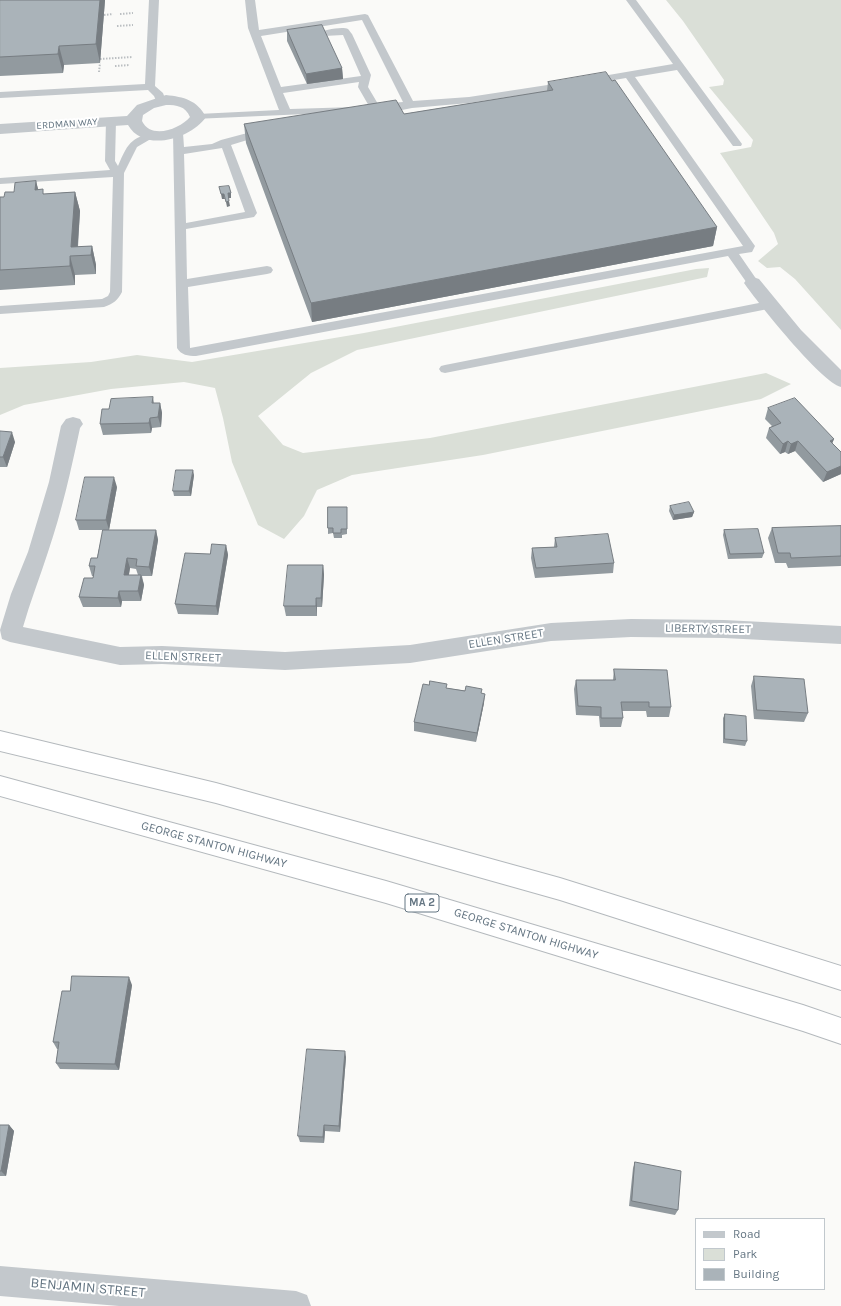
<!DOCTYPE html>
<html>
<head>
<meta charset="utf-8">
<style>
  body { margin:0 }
  #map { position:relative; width:841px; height:1306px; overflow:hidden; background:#fafaf8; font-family:Karla,sans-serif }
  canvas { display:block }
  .legend { position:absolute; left:695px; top:1218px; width:130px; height:72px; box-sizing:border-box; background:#fff; border:1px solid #c1c8cd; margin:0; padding:5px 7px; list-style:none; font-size:12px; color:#657683 }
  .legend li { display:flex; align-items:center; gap:8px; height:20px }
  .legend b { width:20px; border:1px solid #c1c8cd }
</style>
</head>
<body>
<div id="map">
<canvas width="841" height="1306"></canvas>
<ul class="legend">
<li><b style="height:5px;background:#c3c8cc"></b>Road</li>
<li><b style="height:11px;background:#dadfd7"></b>Park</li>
<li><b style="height:11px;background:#aab3b9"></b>Building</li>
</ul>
</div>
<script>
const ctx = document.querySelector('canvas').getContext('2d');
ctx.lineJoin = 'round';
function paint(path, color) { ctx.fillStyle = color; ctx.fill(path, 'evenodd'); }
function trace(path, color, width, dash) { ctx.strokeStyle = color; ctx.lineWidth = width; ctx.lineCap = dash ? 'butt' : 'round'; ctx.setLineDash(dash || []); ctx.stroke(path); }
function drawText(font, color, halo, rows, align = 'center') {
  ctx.font = font + ' Karla,sans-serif'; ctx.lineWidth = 4; ctx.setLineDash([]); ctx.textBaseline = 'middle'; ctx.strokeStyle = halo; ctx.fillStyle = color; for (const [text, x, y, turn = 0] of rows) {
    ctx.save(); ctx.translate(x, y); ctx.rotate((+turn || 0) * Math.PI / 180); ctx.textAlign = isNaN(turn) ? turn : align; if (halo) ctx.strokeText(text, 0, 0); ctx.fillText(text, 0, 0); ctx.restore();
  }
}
const green = new Path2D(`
  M666 0H841V330L795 279 780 267 767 268 758 261 778 244 774 233 720 153 751 147 753 140 709 87 723 85 724 80 683 21Z
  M709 268 707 277 357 350 311 373 258 416 283 445 303 453 430 438 766 373 791 384 761 399 483 455 352 475 317 490 304 516 284 539 258 525 232 462 223 418 215 388 184 382 111 389 24 405 0 415V368L91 362 137 355 192 362 364 333 696 269Z`);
const path = new Path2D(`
  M120 14 133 13
  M104 15 113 14
  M117 26 133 25
  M100 59 132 57
  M115 66 130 65
  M99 72 100 63`);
const lane = new Path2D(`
  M149 0H159L155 86 163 93 166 101 165 103H157L154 96 148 90 0 98V92L145 84Z
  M245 0H255L259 30 365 14 368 15 413 101 469 97 567 82 572 85 567 88 469 103 412 108 402 110 398 109 382 110 381 113H373L358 87 359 82 283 93 290 109 355 107 356 109 351 112 194 119 193 117 194 115 198 114 279 110 248 28ZM362 20 403 102 378 104 368 87 371 75 352 34C351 33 349 30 348 29 343 26 322 30 319 33L324 36 343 35 361 76 281 87 261 36Z
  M626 0H636L742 144 741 146H733L677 70 635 77 755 246 752 252 739 254 759 283 757 286H749L728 256 196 356C188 356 181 355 177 348L173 133 178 130 183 133 184 147 212 144 221 140 266 128 271 131 270 133 231 145 257 213 254 217 186 229 187 279 267 266 271 267 273 270 271 273 267 274 188 287 190 348 743 246 626 78 591 84 586 81 591 78 673 64ZM222 148 245 212 186 223 184 154Z
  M111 118 116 121 115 161 118 166C129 140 132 137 160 132L165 135 164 137 149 140 137 147 124 173 122 292C118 300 113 304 104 307L0 314V306L102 299 108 296 110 292 113 177 0 184V178L110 170 105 161 106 121Z
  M769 301 773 302 775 305 773 308 445 373 441 372 439 369 441 366 445 365Z`);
const street = new Path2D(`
  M166 95C184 97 197 100 206 117 191 139 144 153 128 125L0 134V124L127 116 137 105ZM166 105C177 105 185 106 190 117 180 129 151 140 142 121L143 115 154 108Z
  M753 277 759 279 801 330 841 370V387C821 382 758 303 744 283L747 279Z
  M73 417 80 419 83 424 80 428C71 470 62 511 48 552 40 577 30 602 23 627L120 647 162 646 285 652 410 645 551 623 631 619 724 620 841 626V644L724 638 631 637 551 641 410 663 285 670 162 664 120 665 10 642 2 639 0 630 11 594 28 552 49 482 61 426 66 419Z
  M0 1266 296 1291 307 1295 311 1306H119L0 1296Z`);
const highway = new Path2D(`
  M0 731 216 783 560 878 841 966V990L560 900 216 803 0 751Z
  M0 776 386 881 803 1005 841 1018V1044L803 1031 386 903 0 796Z`);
const wall = new Path2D(`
  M0 0H105L100 63 64 65 63 73 0 76Z
  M287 30 342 68 343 79 307 84 287 41Z
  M548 82 717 227 713 246 312 322 246 143 244 124 404 114 547 91Z
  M36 181 38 190 44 194 75 192 80 211 78 247 92 246 96 265V274L75 275V285L0 290V197H4Z
  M153 397 154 403H160L162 413 161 427 152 428 151 433 103 435 100 424 109 409Z
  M768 408 834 439 832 443 841 452V474L823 482 795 451 788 454 785 452 780 454 766 438 769 428 772 426 765 419Z
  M0 431 15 442 7 467H0Z
  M194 475 191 496H174L173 491Z
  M117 487 109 530H156L158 540 152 576H142L144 585 141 601H122L121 607H83L79 597 93 578V576H92L89 566 97 558 103 530H79L76 520ZM130 568 136 569 138 575H129Z
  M670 506 694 512 692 517 673 520 669 511Z
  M347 507V534L342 535V538H334L333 533 328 534V528Z
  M841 526V566L788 568 786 563H775L768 538 772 528Z
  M724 530 764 553 762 558 728 559 723 535Z
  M555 538 614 563 613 573 535 578 531 558 532 548 554 547Z
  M226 545 228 555 218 615 178 614 175 604 210 554Z
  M323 565 324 575 322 607H317V616H286L284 606Z
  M614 669 671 707 669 717H647L646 711H622L623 718 621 727H600L599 716 576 715 574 689 576 680H613Z
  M754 676 808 713 804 722 754 719 751 686Z
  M447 688 481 693 484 703 476 742 414 731V722Z
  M725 714 747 741 745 746 723 743V718Z
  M132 985 119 1070 60 1069 56 1063 58 1049H57L53 1042 70 991Z
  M346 1057 340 1132 325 1131 324 1143 300 1142 298 1136Z
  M0 1125H9L14 1131 6 1176H0Z
  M635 1162 678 1210 675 1215 629 1206 633 1168Z`);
const shadedWall = new Path2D(`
  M100 0H105L100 63 96 44Z
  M59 46 64 65 63 73 58 54Z
  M342 68 343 79 307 84 306 74Z
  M36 181 41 200 35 190Z
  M75 192 80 211 77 255 71 247Z
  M228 193H231V198H228Z
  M221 194H224L225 199H222Z
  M229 201 230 206 227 207 226 202Z
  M717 227 713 246 312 322 311 303Z
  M92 246 96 265V274L91 255Z
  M70 256 75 275V285L70 266Z
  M160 403 162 413 161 427 158 417Z
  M150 418 152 428 151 433 149 423Z
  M12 432 15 442 7 467 3 457Z
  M834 439 830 449V441Z
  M788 441 785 452 780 454 783 444Z
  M798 441 795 451 788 454 791 444Z
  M841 466V474L823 482 827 472Z
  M193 470 194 475 191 496 189 491Z
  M114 477 117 487 109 530 106 520Z
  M694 512 692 517 673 520 674 515Z
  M156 530 158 540 152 576 149 567Z
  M226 545 228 555 218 615 216 606Z
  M127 558 130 568 127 584 124 575Z
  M323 565 324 575 322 607 321 598Z
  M141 575 144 585 141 601 138 591Z
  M119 591 122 601 121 607 118 598Z
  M316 598 317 607V616L316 606Z
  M485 694 484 703 476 742 477 733Z
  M129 977 132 985 119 1070 115 1064Z
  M345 1051 346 1057 340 1132 339 1126Z
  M9 1125 14 1131 6 1176 1 1171Z
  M324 1125 325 1131 324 1143 323 1137Z`);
const building = new Path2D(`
  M0 0H100L96 44 59 46 58 54 0 57Z
  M322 25 342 68 306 74 287 30Z
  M606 72 612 81 615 80 717 227 311 303 244 124 396 100 404 114 553 90 548 82Z
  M36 181 35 190 43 189V194L75 192 71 247 92 246 91 255 70 256V266L0 270V197H4L5 192H14L15 183Z
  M229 186 231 193H228L229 201 226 202 224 194H221L219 187Z
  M153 397 152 403H160L158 417 150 418 149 423 100 424 102 409H109L111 399Z
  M795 398 834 439 830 441 841 452V466L827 472 798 441 791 444 788 441 783 444 769 428 781 423 768 408Z
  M0 431 12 432 3 457H0Z
  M176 470H193L189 491H173Z
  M85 477H114L106 520H76Z
  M689 502 694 512 674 515 670 506Z
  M328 507H347V529H341V533H333V528H328Z
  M841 526V556L791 558 790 553H778L772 528Z
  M758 529 764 553 730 554 724 530Z
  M103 530H156L149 567 136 566 137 559 127 558 124 575H141L138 591H119L118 598 79 597 84 578H93L95 566H89L91 558H97Z
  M608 534 614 563 536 568 532 548 557 547 555 538Z
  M212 544 226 545 216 606 175 604 185 553 210 554Z
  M288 565H323L321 598H316V606H284Z
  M614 669 667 670 671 707H649V702H621L623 718H601V707L578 706 576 680H615Z
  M754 676 804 679 808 713 757 710Z
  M430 681 447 684 446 688 465 691 466 686 482 689 481 693 485 694 477 733 414 722 423 684 429 685Z
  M725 714 746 716 747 741 725 739Z
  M72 976 129 977 115 1064 56 1063 59 1042H53L62 991H70Z
  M307 1049 345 1051 339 1126 324 1125 323 1137 298 1136Z
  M0 1125H9L1 1171H0Z
  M635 1162 681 1171 678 1210 632 1201Z`);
const farStreetnames = [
  ["ERDMAN WAY",67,124,-4]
];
const shields = [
  [422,903,34]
];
const shieldNames = [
  ["MA 2",422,903]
];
const streetNames = [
  ["LIBERTY STREET",708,629,1],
  ["ELLEN STREET",506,639,-9],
  ["ELLEN STREET",183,657,2],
  ["GEORGE STANTON HIGHWAY",214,845,15],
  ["GEORGE STANTON HIGHWAY",526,934,17]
];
const nearStreetnames = [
  ["BENJAMIN STREET",88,1288,5]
];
paint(green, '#dadfd7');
trace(highway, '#b4b9bd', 2);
trace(path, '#bbbfc2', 2, [1.5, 1.5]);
paint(lane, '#c3c8cc');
paint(street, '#c3c8cc');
paint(highway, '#fff');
paint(wall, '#929a9f');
paint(shadedWall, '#777d82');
paint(building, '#aab3b9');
trace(building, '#777d82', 1);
drawText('10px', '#657683', '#fff', farStreetnames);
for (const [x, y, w] of shields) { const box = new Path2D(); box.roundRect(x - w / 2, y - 9, w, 18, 3); ctx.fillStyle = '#fff'; ctx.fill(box); trace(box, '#657683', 1); }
drawText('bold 11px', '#657683', null, shieldNames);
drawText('12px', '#657683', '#fff', streetNames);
drawText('14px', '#657683', '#fff', nearStreetnames);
</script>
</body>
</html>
